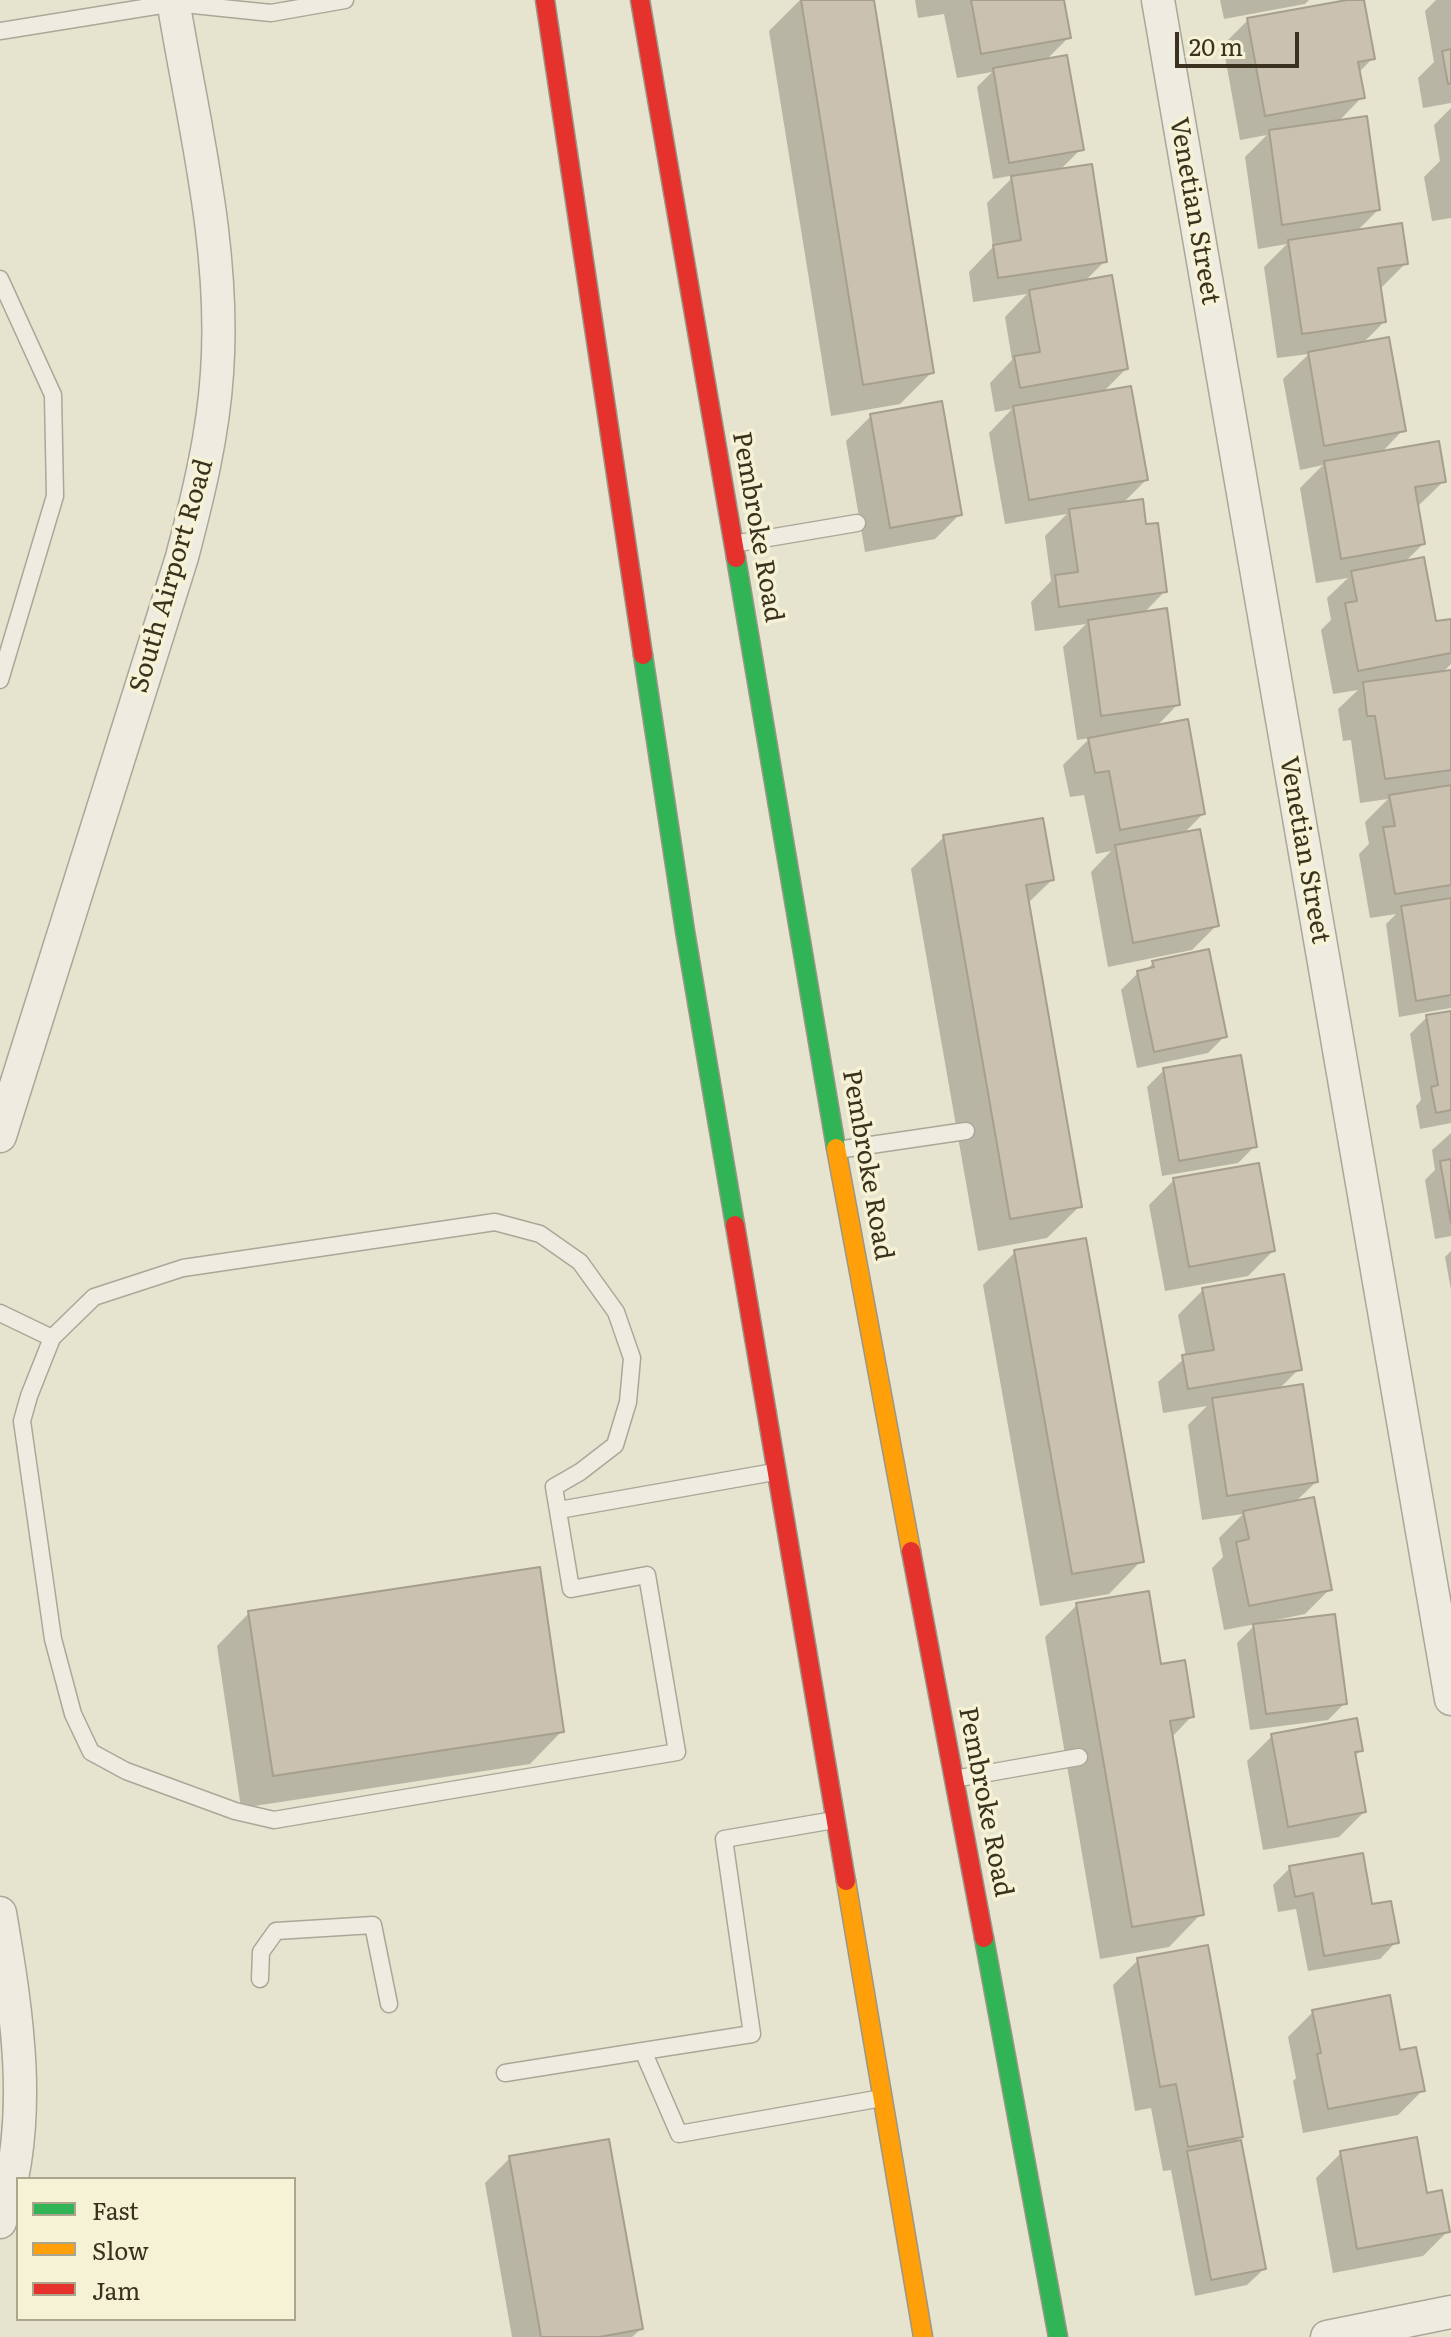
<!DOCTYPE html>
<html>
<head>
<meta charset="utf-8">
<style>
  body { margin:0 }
  #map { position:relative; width:1451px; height:2337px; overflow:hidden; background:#e6e3cf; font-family:Literata,serif }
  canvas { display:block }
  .legend { position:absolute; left:16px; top:2177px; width:280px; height:144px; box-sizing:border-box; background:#f6f2d6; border:2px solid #aba58d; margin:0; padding:10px 14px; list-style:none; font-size:24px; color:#3b311f }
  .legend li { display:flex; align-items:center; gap:16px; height:40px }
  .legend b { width:40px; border:2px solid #aba58d }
  .scale { position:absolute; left:1175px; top:32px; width:124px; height:36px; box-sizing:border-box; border:4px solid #3b311f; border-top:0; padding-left:10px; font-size:24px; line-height:28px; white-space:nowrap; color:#3b311f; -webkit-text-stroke:6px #f6f2d6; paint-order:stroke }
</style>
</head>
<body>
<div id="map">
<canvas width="1451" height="2337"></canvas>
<ul class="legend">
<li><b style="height:10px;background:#30b455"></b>Fast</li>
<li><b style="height:10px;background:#ff9f0a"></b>Slow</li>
<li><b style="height:10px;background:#e5322d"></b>Jam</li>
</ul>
<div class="scale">20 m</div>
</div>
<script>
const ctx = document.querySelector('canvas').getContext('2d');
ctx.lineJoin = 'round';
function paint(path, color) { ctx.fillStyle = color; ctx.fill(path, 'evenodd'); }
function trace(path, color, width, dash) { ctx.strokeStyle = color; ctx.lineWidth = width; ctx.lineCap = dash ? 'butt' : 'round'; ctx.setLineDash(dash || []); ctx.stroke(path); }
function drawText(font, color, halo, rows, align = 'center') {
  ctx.font = font + ' Literata,serif'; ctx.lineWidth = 7; ctx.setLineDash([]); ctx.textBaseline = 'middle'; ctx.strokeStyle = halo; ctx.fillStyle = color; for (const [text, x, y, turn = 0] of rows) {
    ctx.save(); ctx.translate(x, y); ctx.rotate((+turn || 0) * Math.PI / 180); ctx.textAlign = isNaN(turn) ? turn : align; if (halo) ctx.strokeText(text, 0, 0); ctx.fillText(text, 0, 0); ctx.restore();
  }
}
const shadow = new Path2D(`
  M800 0H872L932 372 900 404 831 416 769 31Z
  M915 0H1062L1069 37 1045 61 1081 149 1060 170 1105 261 1084 282 1126 369 1102 393 1146 480 1122 504 1145 527 1165 591 1143 614 1178 704 1156 727 1203 814 1183 834 1217 925 1192 950 1108 967 1091 872 1111 851 1096 854 1084 795 1070 797 1063 765 1090 738 1077 740 1063 647 1086 624 1035 631 1031 602 1051 581 1045 536 1067 514 1005 524 989 433 1012 409 995 412 990 383 1012 360 1005 317 1027 294 973 302 969 272 993 247 987 203 1015 175 993 179 977 87 992 72 957 78 944 14 918 18Z
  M1220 0H1309L1305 4 1224 19Z
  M1362 0 1373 58 1358 73 1362 97 1338 122 1378 210 1356 232 1406 263 1381 288 1384 322 1361 345 1403 430 1380 454 1444 481 1417 507 1423 544 1404 563 1434 624 1451 621V664L1442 673 1451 672V1008L1399 1017 1386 924 1396 914 1370 918 1359 854 1369 844 1365 822 1388 799 1360 803 1351 740 1343 741 1338 709 1358 690 1333 694 1321 630 1331 620 1327 598 1348 578 1316 583 1300 488 1323 465 1300 470 1283 379 1309 354 1277 358 1264 267 1287 244 1258 249 1245 157 1267 135 1240 140 1223 45 1248 20Z
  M1436 0H1451V103L1423 108 1418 78 1434 62 1425 11Z
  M1451 108V218L1432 221 1424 177 1440 161 1434 125Z
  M871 416 960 514 935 539 865 552 846 441Z
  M944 837 1052 880 1027 904 1080 1206 1047 1238 978 1251 911 869Z
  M1153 963 1225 1036 1208 1053 1137 1068 1121 990 1138 973 1145 972Z
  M1451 1013V1123L1420 1129 1416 1106 1421 1100 1410 1034 1427 1017Z
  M1164 1070 1255 1146 1238 1163 1162 1176 1147 1087Z
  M1451 1133V1236L1435 1239 1425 1180 1435 1170 1432 1150Z
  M1174 1180 1273 1251 1248 1276 1165 1291 1149 1205Z
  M1451 1251V1290L1445 1257Z
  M1015 1252 1141 1561 1109 1594 1040 1606 983 1285Z
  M1203 1290 1299 1369 1278 1390 1316 1482 1294 1503 1330 1589 1305 1614 1276 1620 1345 1703 1328 1720 1250 1730 1237 1643 1256 1624 1224 1630 1212 1568 1223 1557 1219 1538 1243 1514 1202 1520 1188 1425 1207 1406 1163 1413 1158 1382 1186 1357 1178 1315Z
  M1077 1605 1159 1666 1192 1716 1171 1738 1201 1914 1169 1947 1100 1959 1045 1637Z
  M249 1613 562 1731 530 1764 241 1808 217 1646Z
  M1272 1736 1361 1750 1354 1757 1364 1812 1339 1837 1263 1850 1247 1761Z
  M1290 1868 1370 1907 1396 1942 1380 1959 1308 1971 1296 1909 1278 1912 1273 1885Z
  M1138 1960 1241 2136 1233 2144 1264 2269 1247 2285 1195 2296 1171 2170 1163 2171 1151 2108 1135 2111 1113 1985Z
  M1313 2012 1399 2052 1423 2090 1398 2115 1303 2133 1293 2081 1296 2078 1288 2037Z
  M1341 2153 1426 2195 1448 2231 1423 2256 1333 2273 1316 2178Z
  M510 2158 641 2329 632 2337H512L485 2183Z`);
const building = new Path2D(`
  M801 0H874L934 373 863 385Z
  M971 0H1064L1071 38 981 54Z
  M1347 0H1364L1375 59 1358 62 1365 98 1265 116 1247 18Z
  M1451 49V83L1448 84 1442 51Z
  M1067 55 1084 150 1009 163 993 68Z
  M1367 116 1380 210 1282 225 1269 130Z
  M1092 164 1107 262 998 278 993 245 1021 240 1011 176Z
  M1402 223 1408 264 1378 268 1386 322 1302 334 1288 240Z
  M1112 275 1128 369 1020 388 1014 356 1040 352 1029 290Z
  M1389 337 1406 431 1324 446 1308 352Z
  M1131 386 1148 480 1029 500 1013 406Z
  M942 401 962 515 890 528 870 414Z
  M1439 441 1446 482 1415 487 1425 544 1341 559 1324 461Z
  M1143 499 1146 524 1158 523 1167 592 1059 607 1055 575 1078 572 1069 509Z
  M1424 557 1436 621 1451 619V653L1358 671 1345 603 1357 601 1351 571Z
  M1167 608 1180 705 1101 716 1088 620Z
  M1451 670V770L1385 779 1375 716H1367L1363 682Z
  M1188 719 1205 814 1120 830 1109 771 1095 773 1088 738Z
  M1451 785V885L1395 894 1383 827 1395 826 1389 795Z
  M1043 818 1054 880 1026 885 1082 1207 1010 1219 943 835Z
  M1200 829 1219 926 1133 943 1115 845Z
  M1451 898V995L1416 1001 1401 906Z
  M1209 949 1227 1037 1154 1052 1137 971 1154 967 1152 961Z
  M1451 1011V1110L1436 1113 1431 1087 1438 1085 1426 1015Z
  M1241 1055 1257 1147 1179 1161 1163 1068Z
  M1451 1159V1223L1440 1161Z
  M1259 1163 1275 1251 1189 1267 1173 1178Z
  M1086 1238 1144 1562 1072 1574 1014 1250Z
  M1284 1274 1302 1370 1188 1389 1182 1355 1214 1350 1202 1288Z
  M1303 1384 1318 1482 1227 1496 1212 1398Z
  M1314 1497 1332 1590 1249 1606 1236 1542 1249 1539 1243 1511Z
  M540 1567 564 1732 273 1776 248 1611Z
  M1149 1591 1161 1664 1185 1660 1194 1717 1170 1721 1204 1915 1132 1927 1076 1603Z
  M1335 1614 1347 1704 1266 1714 1253 1624Z
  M1357 1718 1363 1751 1355 1752 1366 1812 1288 1827 1271 1734Z
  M1363 1853 1372 1904 1391 1901 1399 1943 1324 1956 1313 1893 1295 1897 1289 1866Z
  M1208 1945 1243 2137 1188 2147 1176 2084 1160 2087 1137 1958Z
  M1390 1995 1400 2050 1416 2047 1425 2091 1328 2109 1317 2054 1321 2053 1312 2010Z
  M1417 2137 1427 2193 1442 2190 1450 2232 1357 2249 1340 2151Z
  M609 2139 643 2329 599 2337H541L509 2156Z
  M1241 2140 1266 2269 1211 2280 1187 2151Z`);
const lane = new Path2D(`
  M0 31 174 3 271 13 345 0
  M0 279 53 395 55 496 0 680
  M733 544 857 523
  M837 1150 966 1131
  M495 1222 540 1234 580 1262 616 1312 632 1358 628 1402 615 1445 580 1472 554 1487 571 1589 647 1575 677 1752 274 1820 235 1811 126 1771 91 1752 73 1714 53 1639 22 1421 29 1396 52 1338 94 1297 183 1268Z
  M0 1313 52 1338
  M559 1510 774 1472
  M954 1779 1079 1757
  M260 1979 261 1952 276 1931 373 1925 389 2004
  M643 2051 752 2034 724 1839 834 1820
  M505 2073 643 2051 679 2134 882 2098`);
const street = new Path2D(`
  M1158 0 1451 1699
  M0 1136 182 557C198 496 213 436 217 373 226 248 193 122 173 0
  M0 1913C17 2013 35 2123 0 2222
  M1327 2337 1451 2312`);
const fast = new Path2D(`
  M736 558 836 1148
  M643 655 685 931 735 1225
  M984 1938 1058 2337`);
const slow = new Path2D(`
  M836 1148 911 1551
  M846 1881 923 2337`);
const jam = new Path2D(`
  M545 0 643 655
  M640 0 736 558
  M735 1225 846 1881
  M911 1551 984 1938`);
const streetNames = [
  ["Venetian Street",1194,211,80],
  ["Pembroke Road",757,527,80],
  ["South Airport Road",172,576,-74],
  ["Venetian Street",1304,850,80],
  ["Pembroke Road",867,1165,80],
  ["Pembroke Road",985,1802,79]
];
paint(shadow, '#0003');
paint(building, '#cac1b0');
trace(building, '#a79f8e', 2);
trace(lane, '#aba798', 19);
trace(street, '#aba798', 35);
trace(fast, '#9b9788', 21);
trace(slow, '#9b9788', 21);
trace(jam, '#9b9788', 21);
trace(lane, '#eeece1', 16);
trace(street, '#eeece1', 32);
trace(fast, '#30b455', 18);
trace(slow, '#ff9f0a', 18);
trace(jam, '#e5322d', 18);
drawText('26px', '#3b311f', '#f6f2d6', streetNames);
</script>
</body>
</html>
